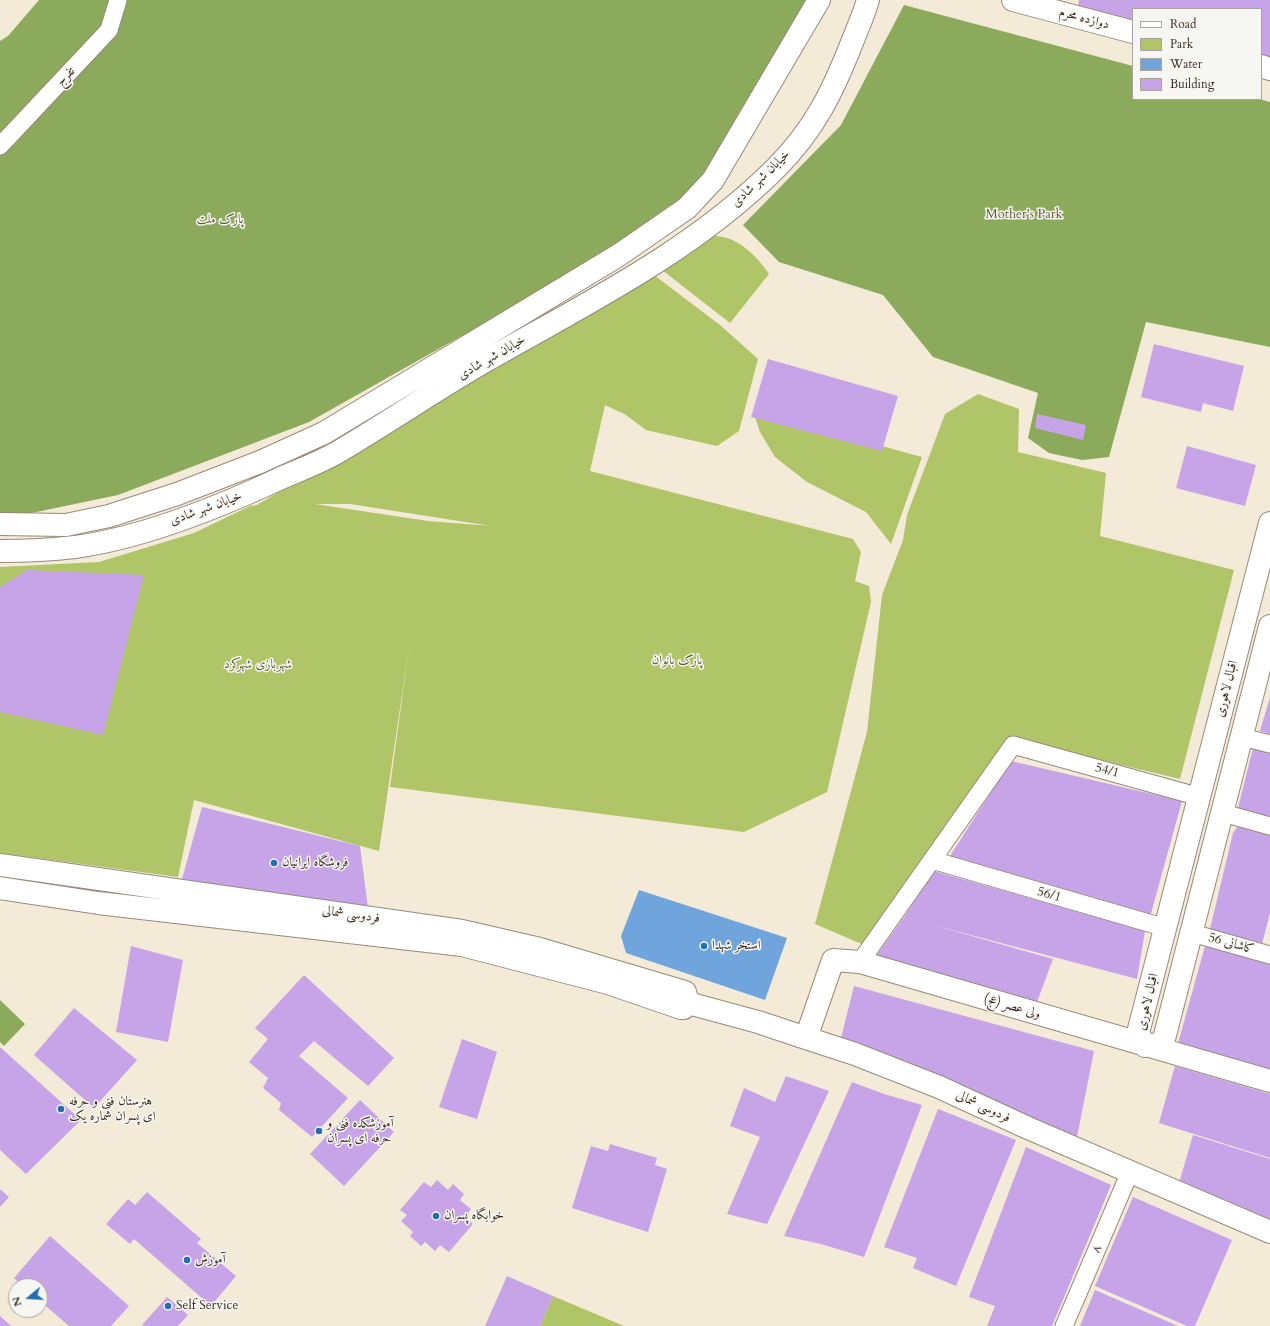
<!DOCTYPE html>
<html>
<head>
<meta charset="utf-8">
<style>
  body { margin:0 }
  #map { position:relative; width:1270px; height:1326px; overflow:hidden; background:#f3ead8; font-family:Cardo,serif }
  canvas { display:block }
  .legend { position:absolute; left:1132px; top:8px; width:130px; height:92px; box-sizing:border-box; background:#f6f6f2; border:1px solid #aba49d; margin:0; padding:5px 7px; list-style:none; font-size:12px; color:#3b2a1e }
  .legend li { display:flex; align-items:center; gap:8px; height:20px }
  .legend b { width:20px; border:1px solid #aba49d }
  .north { position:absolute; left:8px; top:1278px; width:40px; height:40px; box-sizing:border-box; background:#f6f6f2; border:1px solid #aba49d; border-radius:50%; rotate:252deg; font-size:11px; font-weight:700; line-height:16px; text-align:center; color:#3b2a1e }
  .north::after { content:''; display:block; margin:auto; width:14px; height:18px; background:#1f6fb2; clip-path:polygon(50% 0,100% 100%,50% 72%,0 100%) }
</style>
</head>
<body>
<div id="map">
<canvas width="1270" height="1326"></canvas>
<ul class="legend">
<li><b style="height:5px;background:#fff"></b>Road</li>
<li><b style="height:11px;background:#b0c468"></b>Park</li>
<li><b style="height:11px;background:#6fa4dc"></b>Water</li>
<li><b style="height:11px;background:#c7a4e8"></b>Building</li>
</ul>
<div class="north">N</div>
</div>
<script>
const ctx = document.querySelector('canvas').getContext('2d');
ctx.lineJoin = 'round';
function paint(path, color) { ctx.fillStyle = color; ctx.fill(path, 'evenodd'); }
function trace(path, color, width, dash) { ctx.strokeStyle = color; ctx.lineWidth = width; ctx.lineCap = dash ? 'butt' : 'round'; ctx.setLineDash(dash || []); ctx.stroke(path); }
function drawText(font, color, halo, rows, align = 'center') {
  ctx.font = font + ' Cardo,Amiri,serif'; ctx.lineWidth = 3; ctx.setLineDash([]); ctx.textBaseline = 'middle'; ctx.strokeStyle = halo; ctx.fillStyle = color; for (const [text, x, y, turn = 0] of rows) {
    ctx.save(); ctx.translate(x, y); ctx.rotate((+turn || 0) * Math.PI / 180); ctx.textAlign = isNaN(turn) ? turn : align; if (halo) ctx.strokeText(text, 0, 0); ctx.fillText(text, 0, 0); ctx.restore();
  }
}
const green = new Path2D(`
  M716 236C738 237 757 256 769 274L730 323 662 270 709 237Z
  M646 269 720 325 758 359 739 431 717 446 646 430 626 415 605 405 590 471 853 539 861 552 855 581 869 586 871 602 827 792 744 832 390 787 409 647 379 851 194 800 178 877 0 853V567L99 562 194 533 250 506 257 505ZM315 504H350L491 526 428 521Z
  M978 394 1019 409 1018 452 1106 473 1100 536 1234 570 1180 779 1013 739 864 945 815 924 867 732 882 595 903 540 907 515 945 414Z
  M753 411 922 457 891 544 866 512 807 482 775 457 760 432Z
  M553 1296 624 1326H540Z`);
const forest = new Path2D(`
  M39 0H814L692 193 623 245 309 422 118 495 22 515H0V41L8 36Z
  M904 5 1133 66V99H1259L1270 102V347L1146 322 1109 457 1082 460 1049 453 1028 438 1038 393 933 357 883 295 779 262 743 225 841 125Z
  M0 1000 25 1024 4 1046 0 1042Z`);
const water = new Path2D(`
  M639 890 787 938 765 1000 626 953 621 936Z`);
const building = new Path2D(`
  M1079 0H1270V57L1261 55V9H1133V21L1078 6Z
  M1154 344 1244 366 1233 411 1203 403 1201 412 1141 397Z
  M768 359 898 396 882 451 751 417Z
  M1037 414 1086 425 1083 440 1035 428Z
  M1187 446 1256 465 1245 506 1176 488Z
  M27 570 144 575 103 735 0 712V587Z
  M1270 697V734L1260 731Z
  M1253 748 1270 753V817L1238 808Z
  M1011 761 1182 801 1150 917 948 859Z
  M202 807 360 846 368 908 182 879Z
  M1238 826 1270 833V913L1262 944 1210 929 1233 833Z
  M934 871 1145 931 1137 979 933 925 1053 959 1037 1002 876 956 904 917Z
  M131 946 183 960 168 1042 116 1032Z
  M1205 946 1270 964V1073L1177 1047Z
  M304 975 394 1058 368 1086 314 1041 299 1056 348 1098 312 1137 279 1110 281 1103 263 1088 268 1078 249 1062 268 1039 255 1028Z
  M854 986 1094 1051 1077 1137 840 1042Z
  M74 1008 137 1060 94 1108 34 1055Z
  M462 1039 497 1052 477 1119 439 1107Z
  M0 1047 81 1120 26 1174 0 1150Z
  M1175 1066 1270 1094V1158L1159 1123Z
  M786 1076 829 1091 767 1224 727 1214 760 1137 730 1126 744 1088 775 1102Z
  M852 1082 884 1094 922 1105 864 1257 821 1244 784 1236Z
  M360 1100 394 1132 344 1186 310 1154Z
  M938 1109 1016 1140 956 1286 913 1268 917 1258 884 1247Z
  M1193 1135 1270 1159V1221L1179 1183Z
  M610 1144 657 1158 655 1165 667 1169 648 1232 572 1208 591 1146 608 1151Z
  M1026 1147 1111 1185 1052 1326H987L995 1306 969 1297Z
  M437 1180 448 1190 453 1184 464 1194 460 1200 471 1209 465 1217 473 1224 449 1252 440 1245 435 1251 425 1242 421 1246 410 1236 413 1232 401 1221 407 1215 400 1210 424 1182 431 1187Z
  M0 1189 9 1197 0 1207Z
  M147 1192 201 1239 197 1243 236 1276 211 1306 134 1239 130 1244 106 1224 128 1199 135 1205Z
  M1133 1197 1232 1240 1195 1326H1187L1095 1286Z
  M50 1236 129 1306 111 1326H69L40 1301V1286H23L14 1278Z
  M507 1276 553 1296 540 1326H485Z
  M1095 1290 1178 1326H1080Z
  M167 1297 188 1315 178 1326H144L142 1325Z
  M0 1316 11 1326H0Z`);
const minor = new Path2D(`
  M0 146 109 30 118 0
  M1242 737 1270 744
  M1223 813 1270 826
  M932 860 1166 928
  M1192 933 1270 955
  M860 962 1013 745 1200 797
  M1064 1326 1130 1172`);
const major = new Path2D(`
  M1013 0 1133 32
  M1261 66 1270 69
  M1270 523 1138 1033 1145 1046 1163 1043 1270 626
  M0 524 66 525 109 516 177 494 260 462 324 433 619 255 687 208 713 180 819 0
  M0 551C25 551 50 550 75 547 141 538 219 507 279 479 299 470 319 463 338 452 389 422 438 388 489 359 589 302 694 250 776 168 815 129 833 91 853 40 858 27 864 14 868 0
  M0 865 462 931 540 949 685 992 688 1003 684 1008H681L608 983 462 945 98 903 0 888
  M688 1003 758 1022 806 1038 855 1054 939 1087 1028 1128 1270 1232
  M806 1038 833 960 860 962 1270 1081`);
const markers = [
  [274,863,4,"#1f6fb2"],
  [704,946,4,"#1f6fb2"],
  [61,1109,4,"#1f6fb2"],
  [319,1131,4,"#1f6fb2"],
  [436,1216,4,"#1f6fb2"],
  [187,1260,4,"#1f6fb2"],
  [168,1306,4,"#1f6fb2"]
];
const streetNames = [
  ["دوازده محرم",1084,19,15],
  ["تفرج",66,77,-47],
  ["خیابان شهر شادی",761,179,-44],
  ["خیابان شهر شادی",492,358,-30],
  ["خیابان شهر شادی",206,509,-20],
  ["اقبال لاهوری",1227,689,-76],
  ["54/1",1107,771,15],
  ["56/1",1049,895,16],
  ["فردوسی شمالی",351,915,8],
  ["کاشانی 56",1231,944,16],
  ["اقبال لاهوری",1148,1002,-77],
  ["ولی عصر (عج)",1012,1007,16],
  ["فردوسی شمالی",983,1107,25],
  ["۸",1097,1249,-67]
];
const parkNames = [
  ["Mother's Park",1024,215],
  ["پارک ملت",220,220],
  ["پارک بانوان",677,661],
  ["شهربازی شهرکرد",258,665]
];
const poiNames = [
  ["فروشگاه ایرانیان",282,863],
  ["استخر شهدا",712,946],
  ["هنرستان فنی و حرفه",69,1102],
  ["ای پسران شماره یک",69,1117],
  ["آموزشکده فنی و",327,1124],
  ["حرفه ای پسران",327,1139],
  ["خوابگاه پسران",444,1216],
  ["آموزش",195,1260],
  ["Self Service",176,1306]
];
paint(green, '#b0c468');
paint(forest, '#8caa5c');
paint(water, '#6fa4dc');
paint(building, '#c7a4e8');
trace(minor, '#978a7b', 19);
trace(major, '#978a7b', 24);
trace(minor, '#fff', 17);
trace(major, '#fff', 22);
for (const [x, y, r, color] of markers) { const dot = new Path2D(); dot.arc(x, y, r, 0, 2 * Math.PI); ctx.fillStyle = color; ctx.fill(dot); trace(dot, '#f6f6f2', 1.5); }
drawText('13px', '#3b2a1e', '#f6f6f2', streetNames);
drawText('13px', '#5e5834', '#f6f6f2', parkNames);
drawText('13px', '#3b2a1e', '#f6f6f2', poiNames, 'left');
</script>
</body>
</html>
